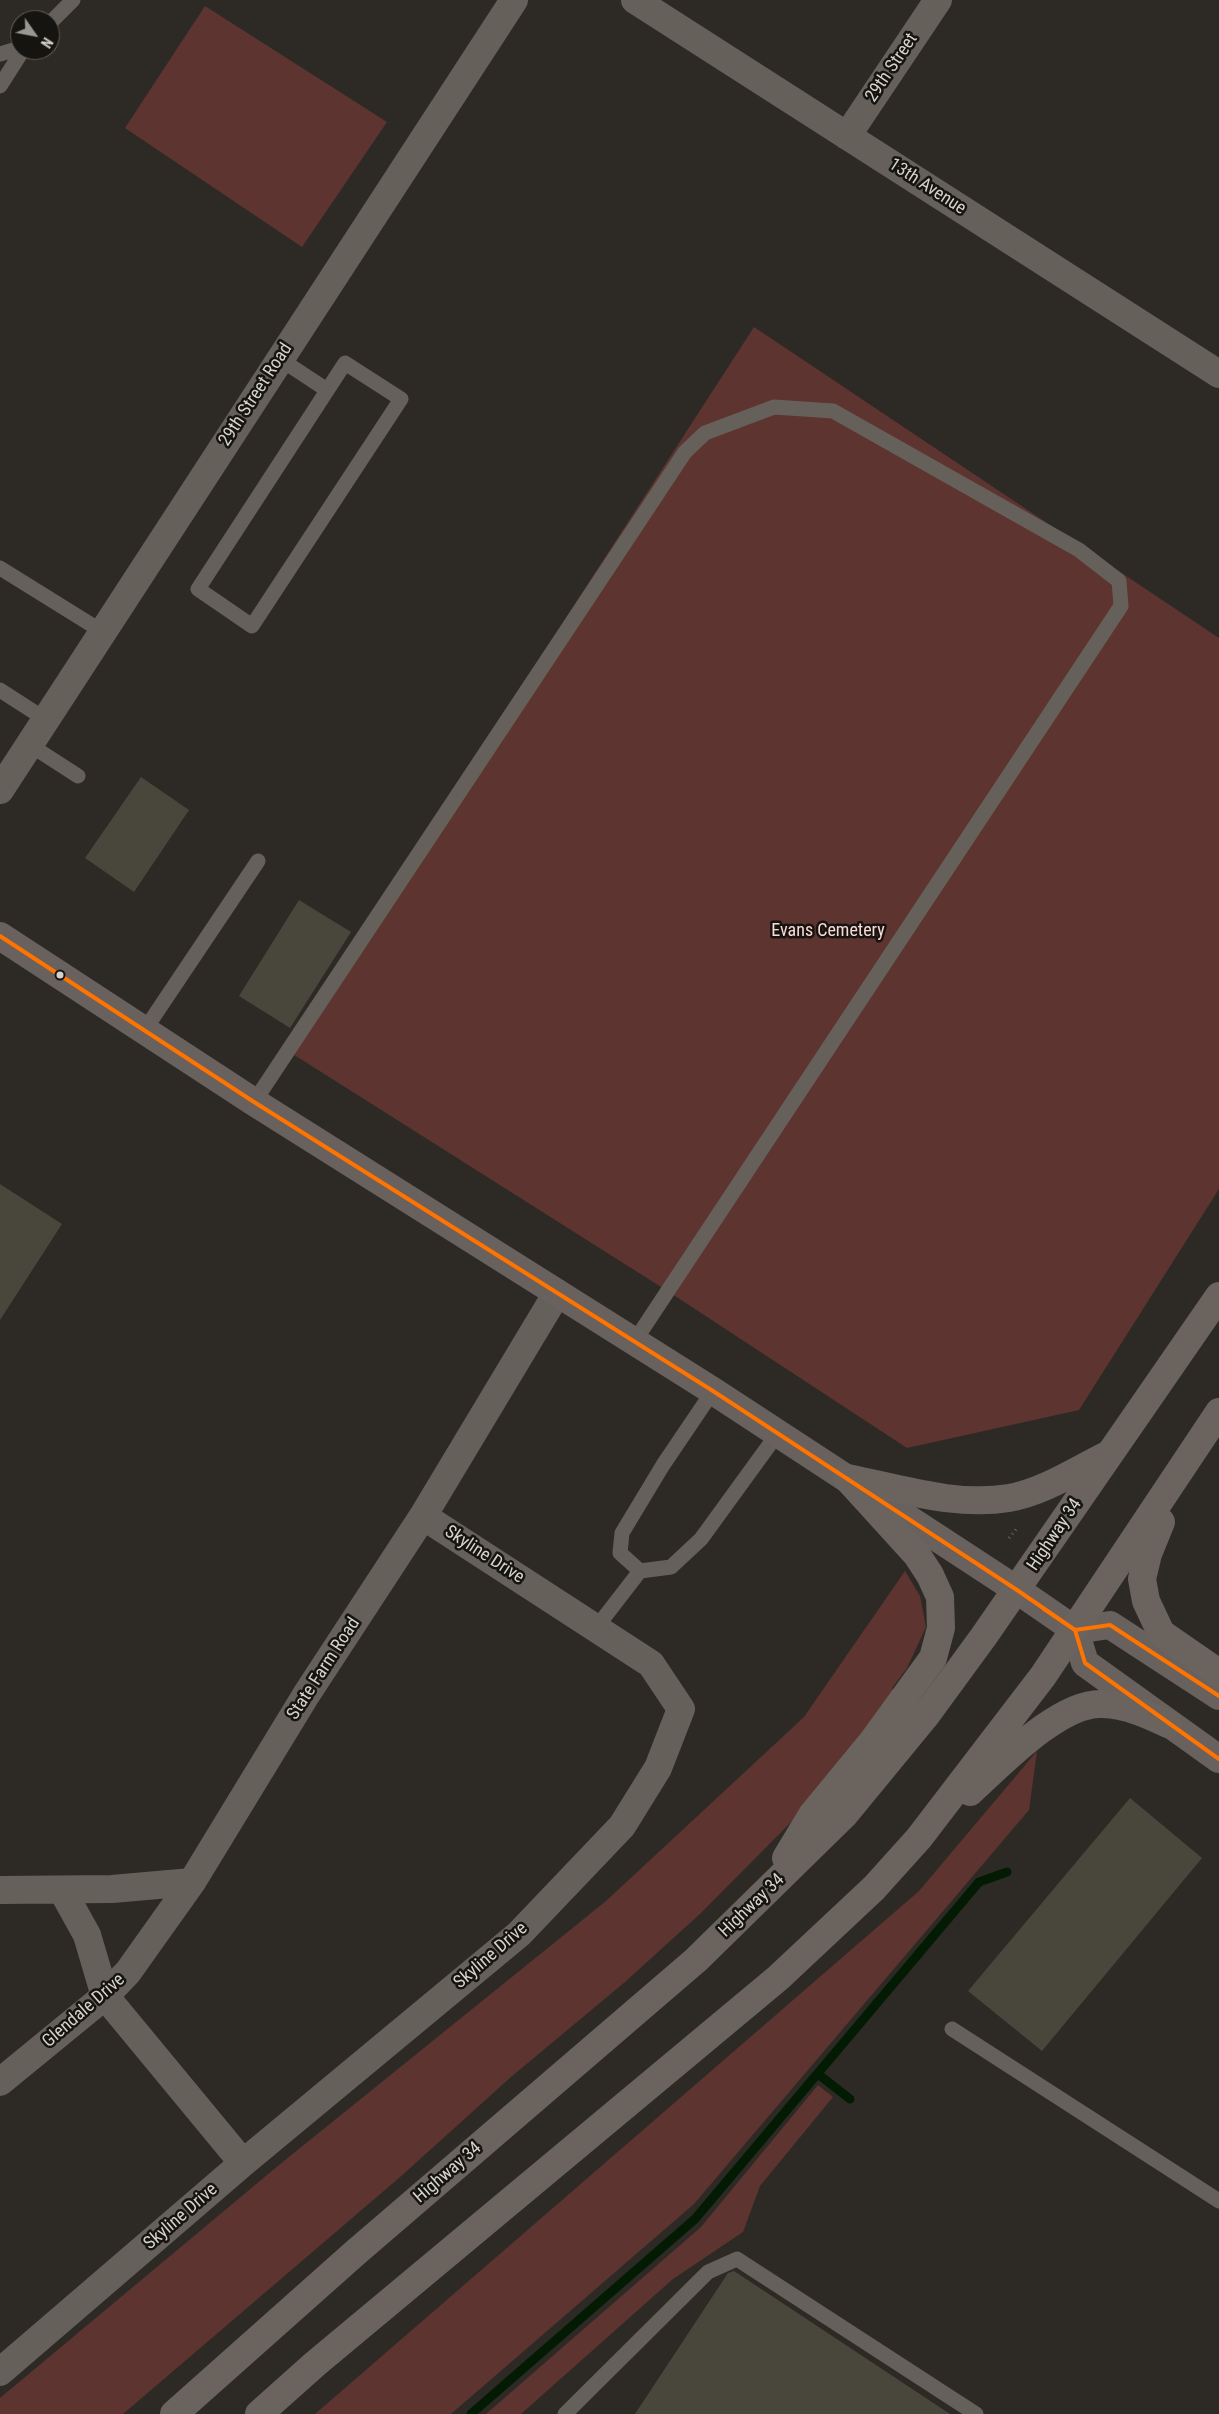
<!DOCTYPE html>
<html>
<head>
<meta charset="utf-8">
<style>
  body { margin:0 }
  #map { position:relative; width:1219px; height:2414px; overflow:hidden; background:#2d2a26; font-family:"Roboto Condensed",sans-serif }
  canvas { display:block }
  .north { position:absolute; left:10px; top:10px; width:50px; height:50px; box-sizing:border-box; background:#161410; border:1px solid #62605b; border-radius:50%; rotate:123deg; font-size:14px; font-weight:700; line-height:20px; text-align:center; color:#d5d2cc }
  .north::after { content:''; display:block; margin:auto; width:18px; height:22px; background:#9a9792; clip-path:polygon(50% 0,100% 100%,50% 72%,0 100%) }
</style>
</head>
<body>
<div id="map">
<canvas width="1219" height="2414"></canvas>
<div class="north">N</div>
</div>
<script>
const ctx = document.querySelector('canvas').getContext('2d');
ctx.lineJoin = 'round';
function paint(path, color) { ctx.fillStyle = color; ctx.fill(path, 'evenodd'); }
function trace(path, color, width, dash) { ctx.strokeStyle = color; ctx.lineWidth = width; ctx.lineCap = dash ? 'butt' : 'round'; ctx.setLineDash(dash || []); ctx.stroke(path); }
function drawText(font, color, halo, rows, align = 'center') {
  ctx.font = font + ' "Roboto Condensed",sans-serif'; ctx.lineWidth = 5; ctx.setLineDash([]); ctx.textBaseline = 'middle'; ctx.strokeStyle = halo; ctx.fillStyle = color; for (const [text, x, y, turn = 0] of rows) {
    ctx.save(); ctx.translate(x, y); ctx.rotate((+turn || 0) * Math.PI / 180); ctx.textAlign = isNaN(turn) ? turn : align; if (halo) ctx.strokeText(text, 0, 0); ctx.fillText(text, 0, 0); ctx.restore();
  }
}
const green = new Path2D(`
  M205 6 387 122 302 247 125 128Z
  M754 327 1219 638V1189L1079 1410 907 1448 669 1292 288 1051 291 1043Z
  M905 1571 920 1596 926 1627 907 1668 892 1688 897 1696 823 1790 701 1913 625 1982 511 2077 399 2178 123 2414H0V2398L279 2165 606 1901 804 1717Z
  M1037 1751 1029 1810 694 2204 451 2414H315L919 1891Z
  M818 2085 833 2097 760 2186 743 2232 673 2279 521 2414H486L701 2227Z`);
const stream = new Path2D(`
  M818 2074 850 2099
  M471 2414 695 2219 979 1882 1007 1872`);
const building = new Path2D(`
  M141 777 189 810 134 892 85 858Z
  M299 900 351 932 290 1028 239 996Z
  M0 1184 62 1224 0 1320Z
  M1130 1798 1202 1858 1042 2051 968 1991Z
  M734 2271 950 2414H635L728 2273Z`);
const path = new Path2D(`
  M1009 1538 1017 1528`);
const service = new Path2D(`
  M50 23 73 0
  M0 54 20 48
  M0 86 23 50
  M280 359 327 390
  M345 363 401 399 252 626 198 589Z
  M0 568 103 632
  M0 690 45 719
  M30 745 78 776
  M144 1031 258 861
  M254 1102 685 452 705 433 774 407 833 411 1079 550 1119 581 1121 606 634 1342
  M713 1391 663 1465 622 1533 620 1553 640 1571 671 1567 701 1539 778 1433
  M596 1628 640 1571
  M952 2029 1219 2201
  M565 2414 708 2272 737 2259 976 2414`);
const minor = new Path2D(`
  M635 0 1219 374
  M847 136 938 0
  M0 790 514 0
  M0 1890 112 1889 192 1882
  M62 1890 87 1935 105 1996 243 2163
  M0 2082 105 1996 128 1972 192 1882 306 1695 423 1516 557 1293
  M0 2372 243 2163 519 1934 622 1826 658 1768 681 1709 651 1664 423 1516`);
const secondary = new Path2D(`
  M0 936 254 1102 713 1391 1017 1590 1075 1630 1085 1663 1219 1759
  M1075 1630 1110 1625 1219 1696`);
const trunk = new Path2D(`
  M847 1478C899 1488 955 1507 1009 1498 1044 1492 1078 1469 1109 1454
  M1161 1522 1148 1554 1142 1579 1146 1601 1161 1633 1219 1673
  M970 1792C1000 1765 1060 1701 1103 1704 1127 1705 1147 1714 1168 1724
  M786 1858 812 1815 872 1742 933 1658 941 1628 940 1597 930 1575 917 1555 847 1478
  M174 2414 355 2253 696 1960 844 1815 927 1714 984 1636 1219 1296
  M259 2414 315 2364 778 1978 874 1888 919 1838 1043 1676 1219 1412`);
const bus1 = new Path2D(`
  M0 936 254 1102 713 1391 1017 1590 1075 1630 1085 1663 1219 1759
  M1044 1609 1075 1630 1110 1625 1219 1696`);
const markers = [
  [60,975,4.5,"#d5d2cc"]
];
const streetNames = [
  ["29th Street",892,68,-56],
  ["13th Avenue",927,187,33],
  ["29th Street Road",256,395,-57],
  ["Highway 34",1055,1535,-56],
  ["Skyline Drive",484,1555,33],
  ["State Farm Road",324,1669,-57],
  ["Highway 34",752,1906,-44],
  ["Skyline Drive",491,1956,-41],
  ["Glendale Drive",84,2011,-41],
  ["Highway 34",448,2173,-41],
  ["Skyline Drive",181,2217,-41]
];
const parkNames = [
  ["Evans Cemetery",828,931]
];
paint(green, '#5d342f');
trace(stream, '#041b03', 9);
paint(building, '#49473c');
trace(path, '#696560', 3, [1, 4]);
trace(service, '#66605b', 15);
trace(minor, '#66605b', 28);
trace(secondary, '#68615d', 28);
trace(trunk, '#6a635e', 28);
trace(bus1, '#ff7300', 4);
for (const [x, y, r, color] of markers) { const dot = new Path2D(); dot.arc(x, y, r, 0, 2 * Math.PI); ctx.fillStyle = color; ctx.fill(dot); trace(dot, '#161410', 2); }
drawText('18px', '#d5d2cc', '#161410', streetNames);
drawText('18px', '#fdd9d4', '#161410', parkNames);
</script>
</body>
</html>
